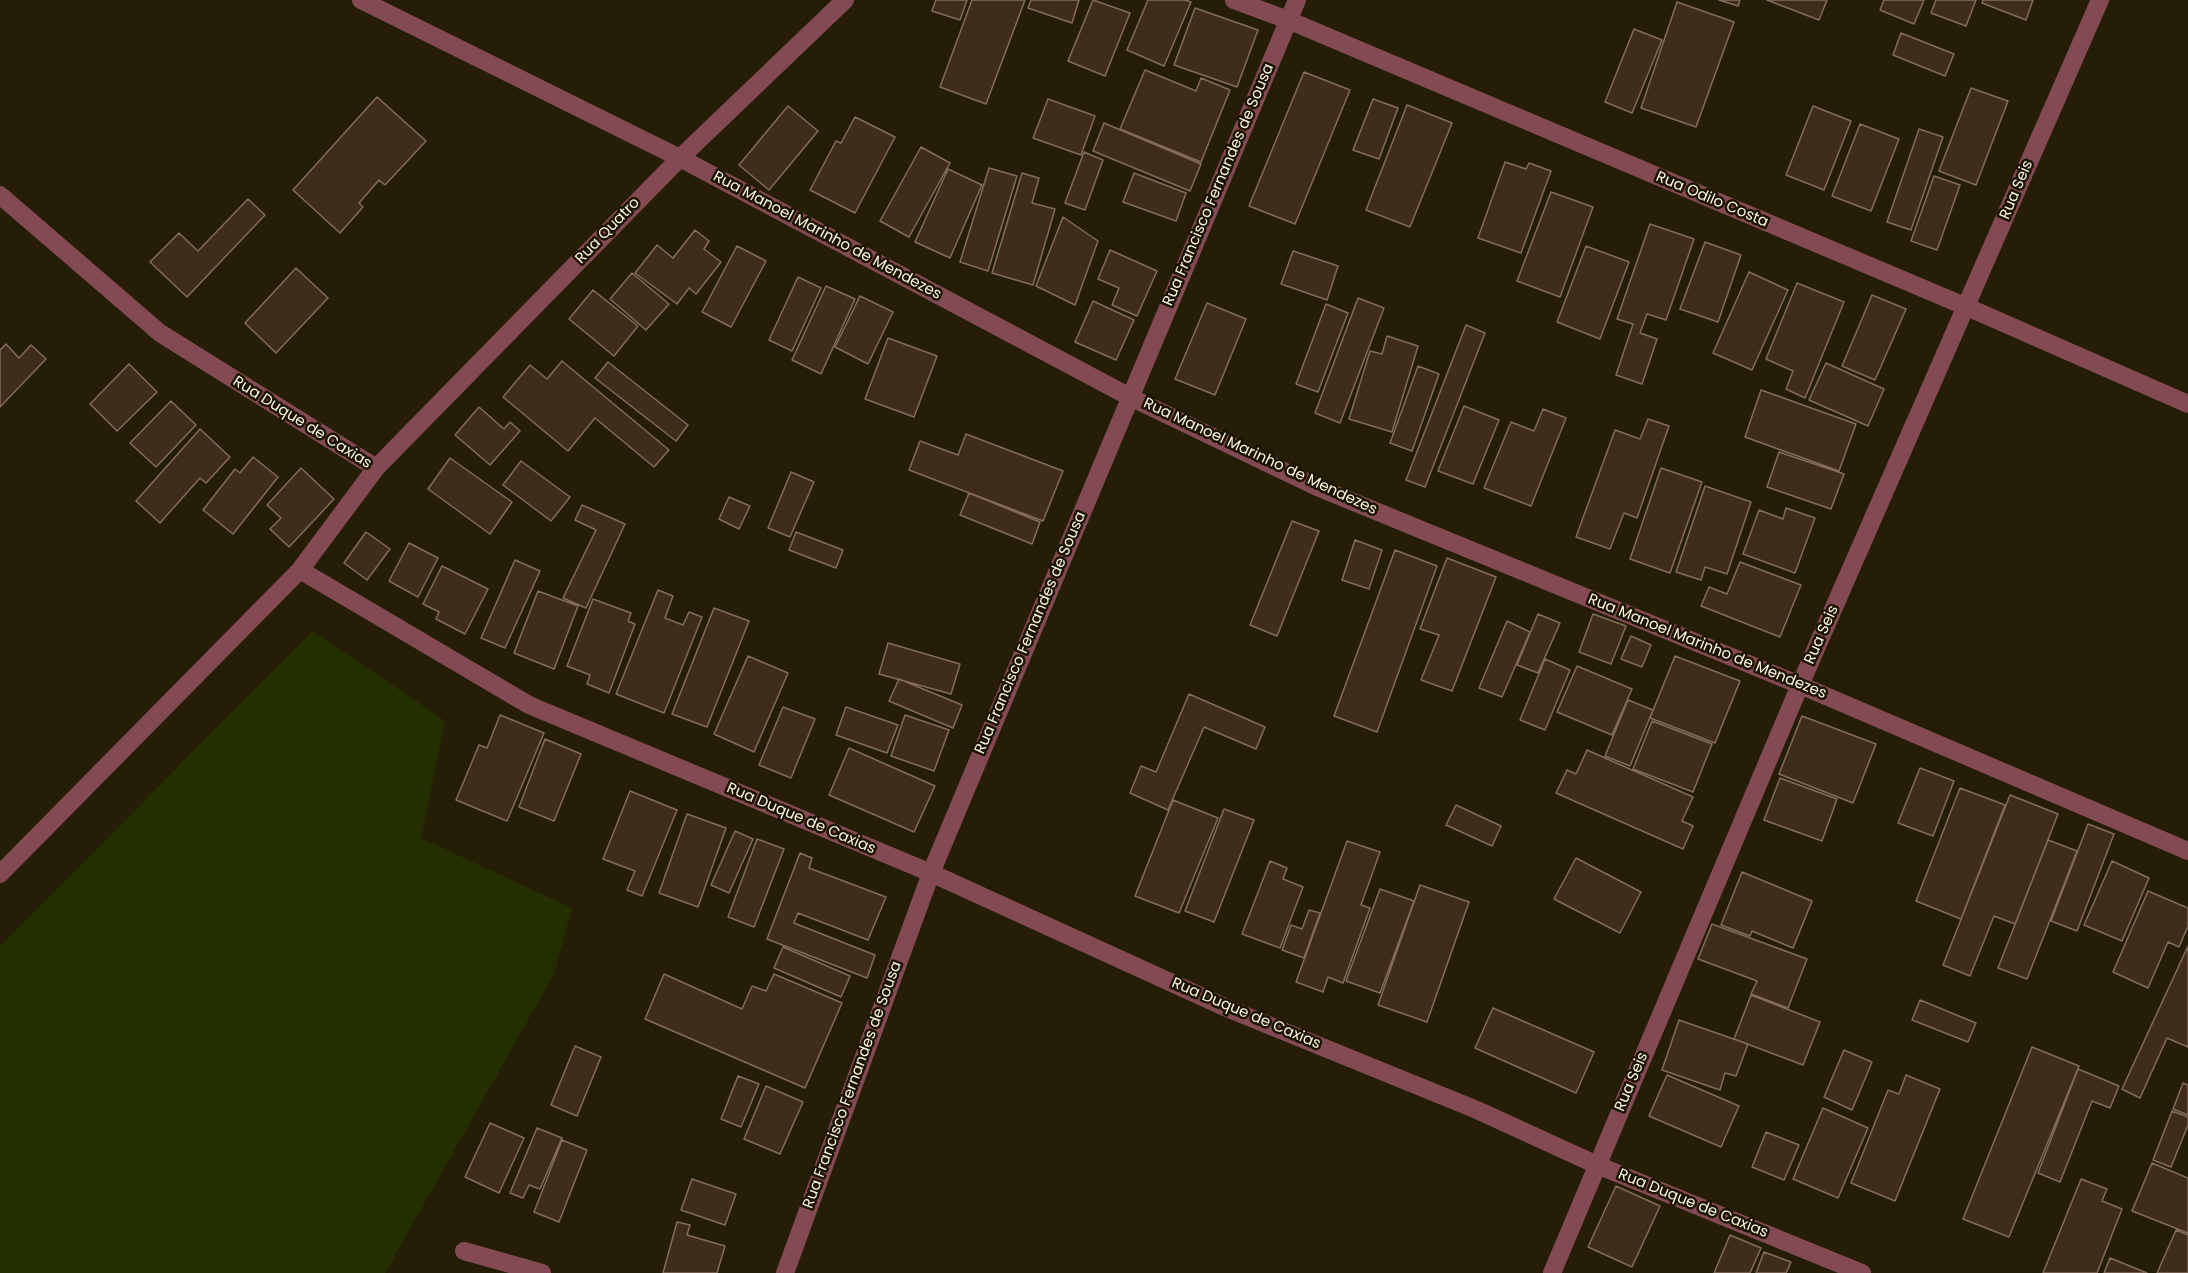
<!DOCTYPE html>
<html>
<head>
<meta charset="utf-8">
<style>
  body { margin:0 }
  canvas { display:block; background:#251d05 }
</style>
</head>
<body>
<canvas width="2188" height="1273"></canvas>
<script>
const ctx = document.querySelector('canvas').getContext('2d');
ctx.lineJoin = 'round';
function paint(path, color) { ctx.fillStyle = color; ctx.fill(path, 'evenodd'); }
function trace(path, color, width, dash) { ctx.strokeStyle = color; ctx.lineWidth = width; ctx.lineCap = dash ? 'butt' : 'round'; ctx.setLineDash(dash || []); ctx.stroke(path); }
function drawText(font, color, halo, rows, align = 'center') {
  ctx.font = font + ' Poppins,sans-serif'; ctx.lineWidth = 5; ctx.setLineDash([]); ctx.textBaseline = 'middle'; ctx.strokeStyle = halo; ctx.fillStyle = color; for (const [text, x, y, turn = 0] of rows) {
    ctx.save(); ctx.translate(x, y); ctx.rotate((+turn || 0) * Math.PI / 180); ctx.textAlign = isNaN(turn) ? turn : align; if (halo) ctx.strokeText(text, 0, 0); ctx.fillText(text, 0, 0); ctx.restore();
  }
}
const green = new Path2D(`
  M313 631 445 721 421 838 572 908 554 974 385 1273H0V946Z`);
const building = new Path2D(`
  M936 0H967L960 20 932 11Z
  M972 0H1025L986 104 940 87Z
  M1031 0H1079L1072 23 1028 8Z
  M1093 0 1130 13 1105 76 1068 61Z
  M1148 0H1185L1191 2 1164 66 1127 50Z
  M1719 0H1740L1738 6Z
  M1767 0H1827L1819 20Z
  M1884 0H1924L1914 24 1880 10Z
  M1936 0H1976L1966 26 1931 13Z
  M1983 0H2033L2026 20 1982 3Z
  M1677 2 1734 22 1696 127 1641 108Z
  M1195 8 1258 30 1237 87 1174 65Z
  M1634 29 1662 40 1632 113 1605 102Z
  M1901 33 1954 54 1945 76 1893 55Z
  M1145 70 1196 91 1201 78 1230 90 1201 162 1120 129Z
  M1304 72 1350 90 1295 224 1249 206Z
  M1971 88 2008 101 1976 185 1939 171Z
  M377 97 426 141 385 185 379 180 359 203 363 207 340 233 293 190Z
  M1048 99 1095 116 1081 155 1033 138Z
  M1373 99 1398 108 1379 159 1353 150Z
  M1407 105 1452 123 1410 227 1366 210Z
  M788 106 818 131 769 190 739 165Z
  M1813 106 1851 121 1824 190 1786 175Z
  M855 117 895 137 855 213 810 190 836 141 841 143Z
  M1104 123 1201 164 1190 191 1093 151Z
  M1860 124 1899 139 1871 211 1832 196Z
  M1919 129 1943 137 1911 230 1887 222Z
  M921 147 950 163 909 237 880 221Z
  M1084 152 1103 160 1085 210 1065 203Z
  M1505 162 1526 169 1529 163 1551 171 1521 253 1478 238Z
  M989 168 1017 176 988 271 960 262Z
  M948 169 982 185 950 258 915 242Z
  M1022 173 1039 178 1032 203 1055 209 1033 285 992 273Z
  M1134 173 1186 193 1176 221 1123 202Z
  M1934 176 1960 185 1937 250 1911 241Z
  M1551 192 1593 207 1560 297 1517 281Z
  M248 199 265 215 187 297 150 262 179 233 198 251Z
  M1063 217 1098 241 1075 305 1036 286Z
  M1650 224 1694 239 1666 320 1647 314 1640 333 1657 339 1642 384 1616 375 1633 324 1617 319Z
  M695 230 709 241 704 249 721 262 696 294 689 288 677 304 635 273 657 245 673 258Z
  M1705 242 1741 255 1718 322 1680 309Z
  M737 246 766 261 731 327 702 312Z
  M1586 246 1629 262 1600 339 1557 322Z
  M1110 250 1157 271 1137 316 1112 305 1119 288 1098 279Z
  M1293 251 1338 266 1327 300 1281 284Z
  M296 268 328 298 276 353 245 323Z
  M1749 272 1788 290 1752 370 1713 353Z
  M632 273 669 304 646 330 610 299Z
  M798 277 821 288 792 351 769 340Z
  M1797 283 1844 302 1805 398 1786 389 1793 371 1766 359Z
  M826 286 855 299 821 374 792 360Z
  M593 290 638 326 614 356 569 319Z
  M1872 295 1906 309 1875 380 1842 366Z
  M860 296 893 312 868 364 835 347Z
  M1358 298 1384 308 1340 423 1315 413Z
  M1093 301 1134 320 1116 360 1075 342Z
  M1207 303 1246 319 1215 395 1175 379Z
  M1326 304 1348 313 1318 392 1296 384Z
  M1466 325 1485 333 1425 487 1406 480Z
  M1387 336 1418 346 1392 432 1349 419 1370 351 1382 354Z
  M888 338 937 356 914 417 865 399Z
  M6 344 19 358 31 345 46 359 0 407V350Z
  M562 361 669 450 654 467 595 418 568 451 503 397 530 365 547 379Z
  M608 362 688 425 676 441 595 378Z
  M1826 363 1884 389 1868 426 1809 400Z
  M129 364 157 392 117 431 90 404Z
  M1418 366 1439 374 1412 451 1390 443Z
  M1761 390 1856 424 1839 471 1745 437Z
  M171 401 196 425 156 467 130 443Z
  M1464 406 1499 420 1473 484 1438 471Z
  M479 407 504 429 510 422 520 431 490 465 455 435Z
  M1543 409 1566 418 1531 506 1484 488 1511 422 1534 431Z
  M1648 419 1669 426 1637 518 1624 513 1610 549 1576 537 1615 430 1640 439Z
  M200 429 230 457 206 483 200 478 160 523 136 501Z
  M966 434 1063 471 1043 521 909 470 920 441 958 455Z
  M1779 452 1844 474 1831 509 1767 487Z
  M253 457 278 477 233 534 203 510 235 469 240 473Z
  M450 458 512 502 490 534 428 489Z
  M521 461 570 497 551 521 503 485Z
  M301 468 334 499 289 547 270 529 281 518 267 505Z
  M1661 468 1702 482 1670 573 1630 559Z
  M791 472 814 482 790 537 768 528Z
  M1705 486 1751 502 1727 574 1705 567 1701 580 1676 572Z
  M969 493 1040 522 1032 544 960 515Z
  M729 497 750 506 739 529 719 519Z
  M582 505 625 524 586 608 563 598 596 530 575 520Z
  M1786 508 1815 518 1795 573 1743 554 1759 510 1783 519Z
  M1292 521 1319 531 1277 636 1250 625Z
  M366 532 390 549 367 580 344 563Z
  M796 532 843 550 836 568 789 550Z
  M1355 540 1382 550 1369 589 1342 580Z
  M409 543 438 558 418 597 389 581Z
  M1395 550 1437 566 1377 732 1334 716Z
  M1447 558 1496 577 1452 691 1421 680 1439 635 1420 629Z
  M515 560 540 571 505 648 481 638Z
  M1740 562 1801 585 1780 637 1701 606 1709 587 1727 594Z
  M442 566 488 589 465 634 436 619 439 612 423 604Z
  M658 590 673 596 665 618 683 625 689 612 702 617 664 713 616 694Z
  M538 591 578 606 554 669 514 653Z
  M593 599 631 613 628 621 635 624 609 693 587 684 590 675 567 666Z
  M714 608 749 621 707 727 672 714Z
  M1538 614 1560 623 1538 673 1517 665Z
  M1593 614 1626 626 1611 664 1579 652Z
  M1507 621 1530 632 1502 697 1479 688Z
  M1631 636 1651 645 1642 667 1621 659Z
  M888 643 960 664 951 694 879 674Z
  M748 656 788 673 754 752 714 734Z
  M1675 656 1740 681 1715 743 1650 718Z
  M1545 659 1570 670 1545 730 1520 720Z
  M1577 666 1632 689 1612 735 1557 712Z
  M899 679 962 705 953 728 889 701Z
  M1189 694 1265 727 1256 749 1204 727 1168 810 1130 793 1141 766 1156 772Z
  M1628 700 1653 710 1630 766 1605 756Z
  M783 707 815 719 791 778 759 765Z
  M846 707 898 725 887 753 836 735Z
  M500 715 544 733 507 821 456 800 479 745 487 748Z
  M905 715 949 730 934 771 891 756Z
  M1802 716 1876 744 1853 803 1779 774Z
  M1652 721 1712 744 1693 792 1633 769Z
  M545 739 581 754 554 821 519 807Z
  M849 748 935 786 914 832 829 795Z
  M1587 750 1693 797 1682 821 1693 826 1683 849 1556 793 1567 770 1576 774Z
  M1920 768 1954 781 1933 836 1898 823Z
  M1780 778 1837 799 1822 841 1764 820Z
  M1960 788 2005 805 1961 919 1916 901Z
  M630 791 677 810 642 896 627 890 635 871 603 859Z
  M2010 795 2058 814 2015 924 1994 916 1970 976 1943 965Z
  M1173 800 1218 818 1179 913 1135 896Z
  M1456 805 1501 826 1492 846 1446 825Z
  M1224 809 1254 820 1214 922 1185 911Z
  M687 814 726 828 698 907 659 893Z
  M2088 824 2114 834 2077 931 2051 921Z
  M735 831 753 839 729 893 711 885Z
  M757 839 784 849 754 927 728 917Z
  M2048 840 2077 851 2027 979 1998 968Z
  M1347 841 1380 852 1361 905 1370 908 1343 983 1328 977 1323 992 1296 982Z
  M800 853 812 858 809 868 886 897 868 940 798 913 794 923 875 955 867 978 767 939Z
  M1576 858 1641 892 1620 933 1554 899Z
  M1270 861 1287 868 1283 879 1303 887 1280 948 1242 934Z
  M2112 861 2149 878 2122 941 2084 925Z
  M1742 872 1812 901 1793 948 1752 931 1750 936 1721 925Z
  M1420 885 1469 902 1427 1022 1378 1005Z
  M1380 889 1414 901 1380 993 1346 981Z
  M2148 891 2188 908V926L2179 947 2168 942 2148 988 2113 972Z
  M1309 910 1320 913 1304 958 1282 950 1291 925 1302 929Z
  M1712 924 1807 959 1788 1008 1751 994 1757 981 1698 959Z
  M2188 946V1047L2167 1038 2140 1098 2122 1089Z
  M783 947 850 976 841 997 774 968Z
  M664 974 742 1009 752 986 766 991 774 974 842 1003 805 1088 645 1019Z
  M1751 995 1820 1022 1803 1065 1734 1039Z
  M1920 1000 1976 1023 1968 1042 1912 1020Z
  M1493 1008 1594 1052 1576 1093 1475 1048Z
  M1679 1020 1748 1044 1736 1076 1725 1073 1720 1090 1662 1070Z
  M575 1046 601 1057 577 1116 551 1105Z
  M2032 1047 2079 1066 2009 1237 1963 1219Z
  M1844 1050 1872 1062 1852 1110 1824 1097Z
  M2078 1069 2119 1086 2110 1108 2092 1101 2060 1182 2038 1173Z
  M1667 1075 1739 1106 1721 1147 1649 1116Z
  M1906 1075 1940 1089 1895 1201 1851 1183 1888 1090 1899 1094Z
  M738 1076 759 1084 741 1127 721 1119Z
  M2183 1083 2188 1085V1115L2173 1109Z
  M766 1086 803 1102 780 1154 744 1139Z
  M1823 1108 1868 1128 1838 1198 1793 1179Z
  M2172 1111 2188 1117V1125L2171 1167 2153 1160Z
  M490 1123 524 1138 499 1193 465 1177Z
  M537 1128 562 1138 540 1189 529 1185 523 1198 510 1193Z
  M1766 1132 1799 1145 1784 1180 1752 1167Z
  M562 1140 587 1150 559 1222 534 1212Z
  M2152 1163 2188 1178V1233L2132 1211Z
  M692 1179 736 1194 725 1225 681 1210Z
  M2081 1179 2107 1189 2102 1201 2122 1209 2097 1273H2043Z
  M1616 1186 1660 1206 1632 1267 1588 1247Z
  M677 1222 690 1225 687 1235 725 1246 717 1273H663Z
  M2176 1230 2188 1235V1273H2157Z
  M1730 1235 1761 1248 1750 1273H1714Z
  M1764 1252 1791 1262 1786 1273H1756Z
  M2110 1258 2147 1273H2104Z`);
const minor = new Path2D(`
  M361 0 680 158 1130 397 1317 487 1800 685 2188 851
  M1234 0 1288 20 1967 307 2188 404
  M0 195 160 333 376 468
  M300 570 529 705 931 873 1229 1009 1477 1110 1597 1165 1862 1273
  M0 874 300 570 376 468 680 158 845 0
  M464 1251 542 1273
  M785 1273 931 873 1297 0
  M1552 1273 1800 685 2100 0`);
const streetNames = [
  ["Rua Francisco Fernandes de Sousa",1219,185,-67],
  ["Rua Seis",2017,190,-67],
  ["Rua Odilo Costa",1712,200,23],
  ["Rua Quatro",608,231,-46],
  ["Rua Manoel Marinho de Mendezes",827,236,28],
  ["Rua Duque de Caxias",302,423,32],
  ["Rua Manoel Marinho de Mendezes",1260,457,25],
  ["Rua Francisco Fernandes de Sousa",1031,633,-67],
  ["Rua Seis",1822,635,-66],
  ["Rua Manoel Marinho de Mendezes",1707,647,22],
  ["Rua Duque de Caxias",801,819,23],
  ["Rua Duque de Caxias",1246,1014,23],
  ["Rua Seis",1632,1082,-67],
  ["Rua Francisco Fernandes de Sousa",853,1085,-70],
  ["Rua Duque de Caxias",1693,1204,22]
];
paint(green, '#242f00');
paint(building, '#3f2c1a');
trace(building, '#826d59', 1.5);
trace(minor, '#834a53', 18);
drawText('15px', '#f8f3e4', '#1c1400', streetNames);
</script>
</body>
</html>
